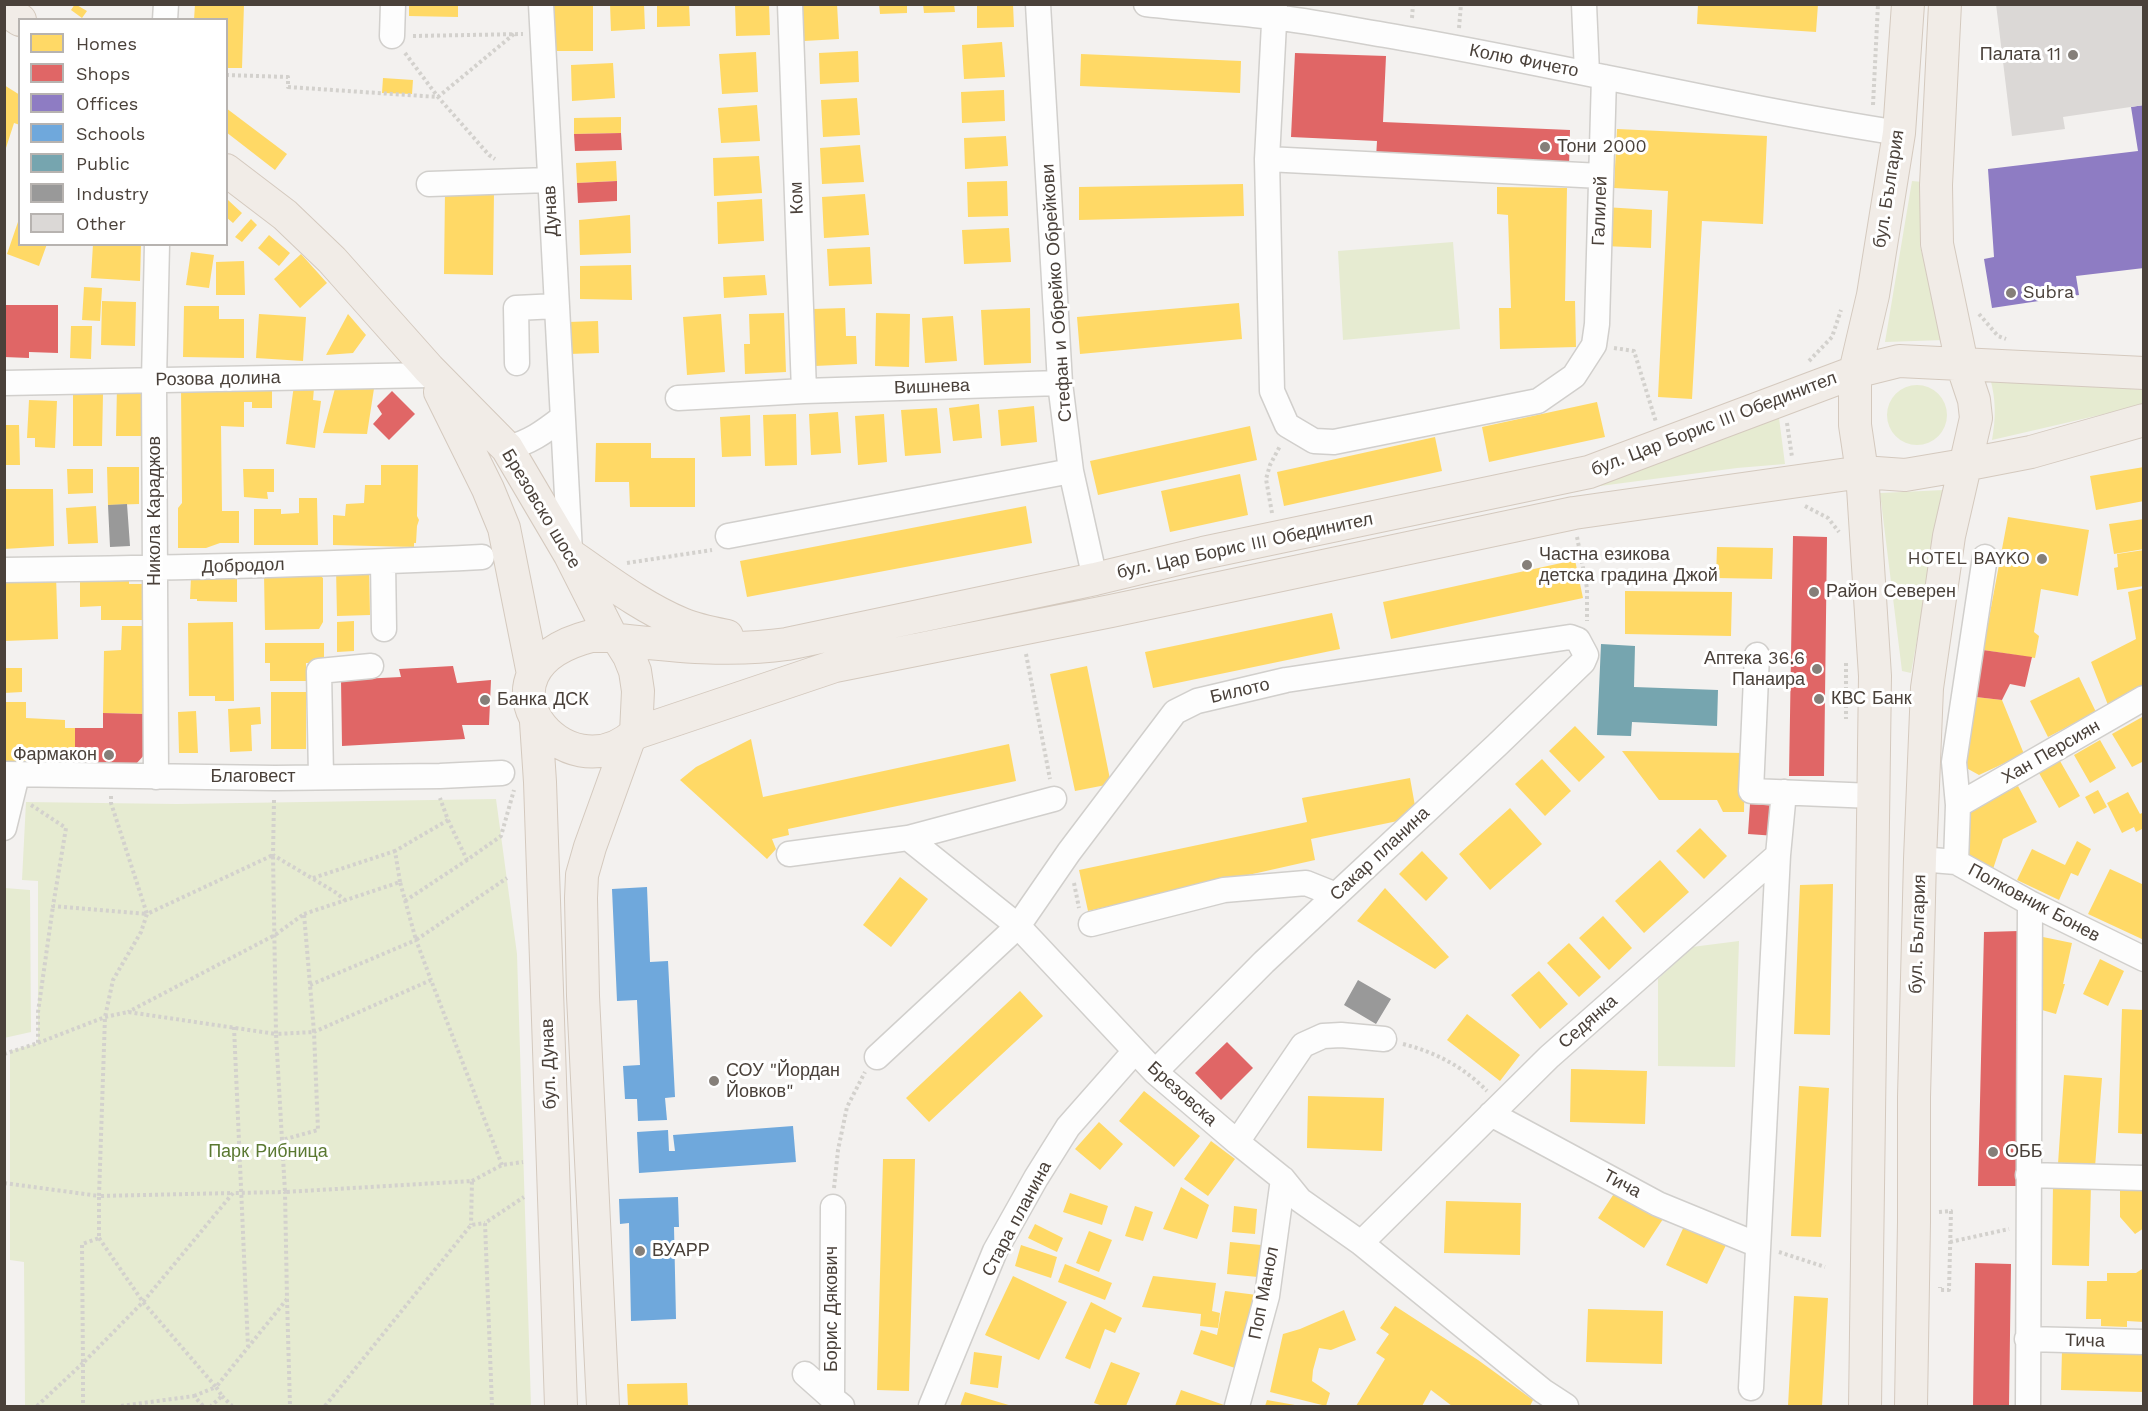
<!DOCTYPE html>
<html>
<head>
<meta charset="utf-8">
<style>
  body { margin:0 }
  #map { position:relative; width:2148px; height:1411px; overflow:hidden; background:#f3f1ef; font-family:"Work Sans",sans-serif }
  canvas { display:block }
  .frame { position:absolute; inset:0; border:6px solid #4a413a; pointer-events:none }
  .legend { position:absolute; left:18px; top:18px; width:210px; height:228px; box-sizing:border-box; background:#fff; border:2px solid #b7b3b0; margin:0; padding:8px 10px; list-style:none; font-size:18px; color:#4a413a }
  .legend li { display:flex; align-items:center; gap:12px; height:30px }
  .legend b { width:30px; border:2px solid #b7b3b0 }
</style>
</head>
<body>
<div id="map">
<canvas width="2148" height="1411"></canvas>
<div class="frame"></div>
<ul class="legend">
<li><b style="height:16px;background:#ffd966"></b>Homes</li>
<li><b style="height:16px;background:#e06666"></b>Shops</li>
<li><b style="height:16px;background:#8e7cc3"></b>Offices</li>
<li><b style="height:16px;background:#6fa8dc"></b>Schools</li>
<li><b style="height:16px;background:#76a5af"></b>Public</li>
<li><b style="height:16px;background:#999"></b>Industry</li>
<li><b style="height:16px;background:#dbd8d6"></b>Other</li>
</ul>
</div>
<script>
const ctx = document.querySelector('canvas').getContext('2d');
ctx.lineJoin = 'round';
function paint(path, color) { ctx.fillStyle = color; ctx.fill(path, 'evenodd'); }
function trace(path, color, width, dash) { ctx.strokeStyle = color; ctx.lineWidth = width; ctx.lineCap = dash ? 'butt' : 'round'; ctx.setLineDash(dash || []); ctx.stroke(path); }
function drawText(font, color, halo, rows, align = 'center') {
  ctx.font = font + ' "Work Sans",sans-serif'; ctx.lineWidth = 6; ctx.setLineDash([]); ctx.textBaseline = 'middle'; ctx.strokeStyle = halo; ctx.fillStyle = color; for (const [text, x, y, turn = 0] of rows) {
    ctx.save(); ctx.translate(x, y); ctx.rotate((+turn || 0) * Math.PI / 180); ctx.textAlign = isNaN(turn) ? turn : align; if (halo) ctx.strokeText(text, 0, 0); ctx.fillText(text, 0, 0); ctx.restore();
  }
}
const green = new Path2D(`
  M1912 181 1923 182 1920 246 1944 340 1885 342Z
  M1453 242 1460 329 1343 340 1338 251Z
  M1990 378 2143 390V405L1992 440C1996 418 1996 399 1990 378Z
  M1887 415a30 30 0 1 1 60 0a30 30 0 1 1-60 0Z
  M1779 418 1785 464 1737 468 1585 488Z
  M1944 490 1911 673 1902 671 1880 493Z
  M496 799 517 954 531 1406H25L24 1262 10 1260V1051L38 1043V881L22 880 26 802 177 804Z
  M5 888 30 890 31 1032 4 1038Z
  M1739 941 1735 1067 1658 1066V979L1692 947Z`);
const homes = new Path2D(`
  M75 4 87 11 82 18 71 10Z
  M195 4H244L242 68H226V20H194Z
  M409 4H458V17L409 16Z
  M554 4H593V51H553Z
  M610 4H644L645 29 611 31Z
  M657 4H689L690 26 657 27Z
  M735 4H769L770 35 736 36Z
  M802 4H837L839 39 804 41Z
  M879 4H907V13L880 14Z
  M923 4H954L955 12 924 13Z
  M977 4H1013L1014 27 977 28Z
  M1698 4H1818L1816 32 1697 24Z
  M1002 42 1005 77 964 79 962 45Z
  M858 51 859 82 820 84 819 53Z
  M756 52 758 92 722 94 719 54Z
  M1081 54 1241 61 1240 93 1080 86Z
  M613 63 615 98 572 101 571 65Z
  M383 78 413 80 412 94 382 93Z
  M4 85 20 95V125L14 123 5 151Z
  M1004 90 1005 121 962 123 961 92Z
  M857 98 860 135 823 137 821 100Z
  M757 105 760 141 721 143 718 108Z
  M226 108 287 154 275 170 226 132Z
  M621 117V133L574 134V118Z
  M1617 129 1767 136 1763 224 1702 221 1692 399 1658 397 1668 191 1614 188Z
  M1006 136 1008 166 965 169 964 138Z
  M860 145 864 182 822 184 820 148Z
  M759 156 762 193 714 196 713 158Z
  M616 161 617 181 577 183 576 163Z
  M1007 181 1008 216 968 217 967 182Z
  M1243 184 1244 216 1079 220V187Z
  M1497 187 1567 188 1565 301H1575L1576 347 1500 349 1499 308H1511L1508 215 1497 214Z
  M445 191 494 192 493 275 444 274Z
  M865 194 869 235 824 238 822 197Z
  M762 199 764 241 718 244 717 202Z
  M228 200 242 213 233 223 226 217Z
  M1605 207 1652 210 1651 248 1604 246Z
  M630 215 631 253 580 255 579 220Z
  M19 219 20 244H47L39 266 7 254Z
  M251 219 257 225 242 242 235 237Z
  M1009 228 1011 262 964 264 962 230Z
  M269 235 290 253 279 266 258 248Z
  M93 244H141L140 281 91 278Z
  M870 247 872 284 829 286 827 249Z
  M191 252 214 255 209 288 186 285Z
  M301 254 327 283 300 308 274 279Z
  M244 261 245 295H216V262Z
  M631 265 632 300 580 299V266Z
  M765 275 767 295 724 298 723 277Z
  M84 287 102 288 100 321 82 320Z
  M102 301 136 302 135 346 101 345Z
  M1239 303 1242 339 1080 354 1077 317Z
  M184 306H219V319H244V358L183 357Z
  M845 308 846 336H856L857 364 815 366 813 309Z
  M1030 308 1031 363 984 365 981 310Z
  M784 313 786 372 745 374 744 344H750L749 314Z
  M876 313 910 314 909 367 875 366Z
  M259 314 306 317 303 361 256 358Z
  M348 314 366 335 353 353 326 355Z
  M721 314 725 372 687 375 683 317Z
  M953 316 957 361 925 363 922 318Z
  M598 321 599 353 569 354 568 322Z
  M71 326H92L91 359 70 358Z
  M337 381 375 382 367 434 323 433Z
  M272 382V408H252V402H244V427L221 426 222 511H239V543H220L206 548H178V508L182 503 181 388Z
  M117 385 150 386 149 436H116Z
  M294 385 314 388 313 400 321 401 315 448 286 444Z
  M73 394H103L102 446H73Z
  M29 400 57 401 55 448 35 447V438H27Z
  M1597 402 1605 437 1489 462 1482 427Z
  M979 404 982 438 953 441 949 408Z
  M1034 406 1037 442 1001 446 998 410Z
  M937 408 941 453 905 456 901 410Z
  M838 412 841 453 811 455 809 414Z
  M796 414 797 465 765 466 763 415Z
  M884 414 887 462 858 465 855 416Z
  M750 415 751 456 722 457 720 417Z
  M4 425H19L20 465H4Z
  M1250 426 1257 460 1098 495 1090 461Z
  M1435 437 1442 471 1284 506 1277 472Z
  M596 443H651V458H695V507H630L629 482H595Z
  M381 465H418L417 516 419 520 417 526 416 543H414V547L333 545V515L345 516 346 504 364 503 365 485H381Z
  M107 467H139V504L108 505Z
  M2144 467V501L2096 510 2090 476Z
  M67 469H93V493L68 494Z
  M243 469H274V492H267L268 499 244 497Z
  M1240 474 1248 515 1170 532 1161 491Z
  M4 489H53L54 546 4 549Z
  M299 498H317L318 545H254V509H281V514L299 513Z
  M96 506 98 543 68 544 66 508Z
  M1026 506 1032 543 747 597 740 561Z
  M2008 517 2089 530 2078 596 2041 589 2034 632 2039 636 2035 658 1983 650Z
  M2144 519V549L2114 554 2109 524Z
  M1717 547 1773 548 1772 579 1716 578Z
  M2144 550V586L2117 590 2114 568 2118 567 2117 554Z
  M1575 560 1583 598 1391 639 1383 602Z
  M369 567 370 615 337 616 336 568Z
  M317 573 323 578V622L319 629 265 630 264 574Z
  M56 575 58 639 4 641V576Z
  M237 576V602L197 601V599H190L191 577Z
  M80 577H129V584H149L150 620H101V606L80 607Z
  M2144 588V684L2108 705 2091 662 2136 639 2128 592Z
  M1625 591 1732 592 1731 636 1625 634Z
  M1332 613 1340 649 1153 688 1145 652Z
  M354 621V651L337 652V622Z
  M233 622 234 701H215V696H189L188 623Z
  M122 626H146L145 714 103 713 104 651 121 650Z
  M265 643H324V663H306V681H270V663H265Z
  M1087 666 1111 784 1075 791 1050 674Z
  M4 668H22V692L4 693Z
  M2079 677 2096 712 2048 737 2030 701Z
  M271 692H306V749H271Z
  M1976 697 2002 700 2024 754 1979 775 1961 765Z
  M4 702H26V718L65 720V728H75V763L4 762Z
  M260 707 261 724 251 725 252 751 230 752 228 709Z
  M196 711 198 753H179L178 712Z
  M2144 716V761L2132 767 2112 734Z
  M1575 726 1605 757 1579 782 1549 751Z
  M751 739 763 797 1009 744 1016 781 788 829 789 835 772 839 776 849 767 859 680 780 696 767Z
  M2100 740 2116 768 2090 783 2074 755Z
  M1622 751 1745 753 1744 812H1723L1717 800H1659Z
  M1542 759 1571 791 1545 816 1515 784Z
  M2060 761 2080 796 2059 808 2039 773Z
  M1410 778 1417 817 1311 839 1315 860 1088 911 1079 870 1307 822 1302 798Z
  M2018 786 2037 822 2003 839 1993 869 1966 859 1967 812Z
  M2098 790 2107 807 2094 814 2085 797Z
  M2128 792 2140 814 2144 812V828L2136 832 2134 827 2122 833 2107 803Z
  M1510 808 1542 844 1490 890 1459 854Z
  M1700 828 1727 856 1704 879 1676 851Z
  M2077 841 2091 849 2078 876 2071 873 2059 900 2017 880 2032 849 2065 865Z
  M1422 851 1448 878 1426 901 1399 874Z
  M1660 860 1689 892 1644 933 1615 901Z
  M2110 869 2144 885V940L2088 914Z
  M900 877 928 899 891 947 863 925Z
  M1833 884 1830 1035 1794 1034 1800 885Z
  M1385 888 1449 957 1435 969 1357 921Z
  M1603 916 1632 948 1609 970 1579 938Z
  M2043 937 2072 943 2063 984H2065L2056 1014 2035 1008 2043 982 2033 980Z
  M1569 943 1601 977 1579 997 1547 963Z
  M2100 959 2124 971 2108 1006 2083 994Z
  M1539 971 1568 1004 1540 1029 1511 995Z
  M1020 991 1043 1016 929 1122 906 1098Z
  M2122 1009 2144 1010V1134L2118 1133Z
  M1467 1014 1520 1055 1500 1081 1447 1040Z
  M1571 1069 1647 1071 1645 1124 1570 1122Z
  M2064 1075 2102 1078 2095 1167 2058 1164Z
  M1799 1086 1829 1088 1821 1237 1791 1236Z
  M1144 1091 1200 1136 1174 1167 1119 1121Z
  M1308 1096 1384 1098 1382 1151 1307 1148Z
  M1099 1122 1123 1144 1100 1170 1075 1149Z
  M1211 1141 1235 1159 1208 1196 1184 1179Z
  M883 1159H915L909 1391 877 1390Z
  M2053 1184H2091L2089 1266 2052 1265Z
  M2120 1185H2144V1228L2135 1234 2120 1217Z
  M1619 1186 1665 1216 1644 1248 1598 1218Z
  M1181 1187 1209 1205 1197 1239 1163 1229Z
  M1070 1193 1108 1206 1102 1225 1063 1212Z
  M1446 1201 1521 1203 1520 1255 1444 1253Z
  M1135 1206 1153 1212 1143 1241 1125 1236Z
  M1234 1206 1257 1209 1255 1234 1232 1232Z
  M1687 1220 1729 1239 1707 1284 1666 1265Z
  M1035 1224 1063 1238 1057 1252 1028 1238Z
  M1089 1231 1112 1240 1099 1272 1076 1263Z
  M1230 1242 1261 1245 1258 1277 1227 1274Z
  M1021 1245 1057 1257 1051 1278 1015 1266Z
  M1065 1264 1112 1283 1105 1300 1058 1282Z
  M2142 1269H2144V1322L2127 1321V1327L2101 1326V1319H2086L2087 1281H2107V1273H2136Z
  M1013 1276 1067 1302 1039 1360 985 1335Z
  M1153 1276 1216 1283 1212 1311 1220 1313 1218 1328 1200 1326 1201 1314 1142 1307Z
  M1225 1291 1257 1295 1235 1368 1193 1354 1201 1330 1217 1335Z
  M1794 1296 1828 1298 1822 1406H1788Z
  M1091 1302 1122 1318 1115 1333 1105 1329 1090 1369 1065 1358Z
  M1395 1306 1478 1360 1533 1400 1530 1406H1452L1431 1390 1422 1406H1356L1385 1359 1376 1353 1389 1334 1380 1328Z
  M1588 1309 1663 1311 1662 1364 1586 1362Z
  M1344 1310 1356 1340 1331 1350 1319 1348 1313 1370 1312 1381 1330 1393 1326 1406 1270 1392 1283 1334 1300 1329Z
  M2062 1350 2144 1353V1392L2061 1390Z
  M974 1352 1002 1356 998 1388 970 1384Z
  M1111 1362 1140 1373 1126 1406H1103L1094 1403Z
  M687 1383 688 1406H628L627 1384Z
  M1181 1390 1227 1406H1175Z
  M965 1392 1012 1406H960Z
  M1267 1400 1295 1405V1406H1265Z`);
const shops = new Path2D(`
  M1295 53 1386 56 1383 122 1570 130 1569 166 1376 158 1377 141 1291 137Z
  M621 133 622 150 575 151 574 134Z
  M617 181V201L578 203 577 183Z
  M4 305H58V353L29 352V358L4 357Z
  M392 391 415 414 389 440 373 424 382 414 377 406Z
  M1793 536 1827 537 1824 776H1789Z
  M1983 650 2032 657 2025 687 2010 684 2002 700 1976 697Z
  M453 666 457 683 491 680 489 725H462L465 739 342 746 341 680 401 677 399 669Z
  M103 713 145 714V754L136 764 75 763V728H103Z
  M1750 804 1778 806 1776 836 1748 834Z
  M2019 931 2018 1186H1978L1984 932Z
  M1227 1042 1253 1068 1221 1100 1195 1073Z
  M1975 1263 2011 1264 2009 1406H1973Z`);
const offices = new Path2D(`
  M2144 105V268L2076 276 2079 295 1992 308 1984 259 1994 257 1988 169 2138 151 2131 107Z`);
const schools = new Path2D(`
  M647 887 650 962 668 961 675 1097 665 1098 667 1120 638 1121 637 1099H625L623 1066 640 1065 637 1000 617 1001 612 889Z
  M793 1126 796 1162 639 1173 637 1132 668 1130 669 1151H675L673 1135Z
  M678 1197 679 1227H674L676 1319 631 1321 629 1223 620 1224 619 1199Z`);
const public = new Path2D(`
  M1601 644 1635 646 1634 687 1718 690 1717 726 1632 722 1631 736 1597 735Z`);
const industry = new Path2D(`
  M127 504 130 546 110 547 108 505Z
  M1358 980 1391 999 1376 1024 1344 1005Z`);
const building = new Path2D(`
  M1996 4H2144V105L2063 117 2065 129 2012 136Z`);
const path = new Path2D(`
  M1412 18 1413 4
  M1459 28 1461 4
  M413 36 523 34
  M405 53 438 97 489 155 495 159
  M226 75 288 77V87L438 97 514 34
  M1873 105 1878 4
  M1979 314 1998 336 2006 339
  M1614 348 1634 351 1656 422
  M1809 361 1832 337 1841 310
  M1787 423 1792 457
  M1805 506 1828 518 1839 532
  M1272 513 1266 479 1270 465 1280 446
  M1577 537 1587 588V621
  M627 563 712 550
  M1026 654 1050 779
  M1846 663V719
  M274 800 273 855 335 892 345 900
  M31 805 66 828 53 906 147 914 111 803V795
  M448 820 467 860 501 836 514 790
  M313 878 395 851
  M400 882 395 851 448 820 440 798
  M1074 883 1079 908
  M405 901 467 860
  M304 914 400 882 416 940 507 878
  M310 985 416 940 431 980
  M234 1027 248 1347
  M38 1043 105 1017 128 1012 276 1034 282 1140 318 1130 314 1032 431 980 502 1165
  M1403 1044C1435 1052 1464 1067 1487 1091
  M4 1054 38 1043V1012L53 906
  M282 1140 285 1192 472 1181 471 1225
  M472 1181 502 1165 523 1162
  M4 1183 99 1196 105 1017 113 980 141 932 147 914 273 855 276 1034 314 1032 304 914 275 935 128 1012
  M834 1188 838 1150 847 1107 865 1072
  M233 1193 143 1302 83 1363 82 1244 99 1238V1196Z
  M1939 1212 1951 1211 1949 1290H1940V1287
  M99 1238 143 1302 216 1387 287 1299 285 1192 233 1193
  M1950 1242 2009 1229
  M1779 1252 1825 1267
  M287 1299 290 1406
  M83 1364V1406
  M194 1396 216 1387 222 1396 211 1406
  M222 1396 232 1406
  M37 1406 83 1363
  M121 1406 194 1396 203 1406
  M325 1406 471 1225 485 1223
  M492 1406 485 1223 524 1197`);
const minor = new Path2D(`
  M541 4 570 552
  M790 4 804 391
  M1038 4 1060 383 1071 471 1095 579
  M1146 4C1188 9 1231 12 1273 17 1310 21 1348 29 1385 35 1557 64 1726 106 1899 133
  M1275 4 1267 159 1272 391 1287 425 1314 441 1334 442 1538 401 1574 376 1594 345 1597 324 1604 77
  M1584 4 1587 73
  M165 20 166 4
  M392 36 393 4
  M1267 159 1601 176
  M429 184 549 180
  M517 363 516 308 557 306
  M4 383 431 375
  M678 398 804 391 1060 383
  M507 448C529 443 544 432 562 418
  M728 536 1071 471
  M383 562 384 629
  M4 570C164 568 323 565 482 557
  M1757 655 1751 791 1873 796
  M4 774 275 778 440 776 502 773
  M321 776 319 671 371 666
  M156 777 154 380 157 244
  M1958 805 2144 698
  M4 828 17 775
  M908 838 1054 799
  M789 854 908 838 1018 926 1155 1072 1237 1142 1283 1179 1300 1200 1361 1243 1543 1391 1566 1406
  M1920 859 1956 862 2030 903 2144 959
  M1956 862 1958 805 1954 762 1985 557
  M1091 924 1224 890 1306 883 1336 895
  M877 1057 1018 926 1069 852 1175 712 1197 701 1286 680 1570 637 1578 640 1586 655 1583 662 1497 745 1264 962 1155 1072
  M1491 1114 1658 1204 1758 1245
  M1237 1142 1303 1045 1323 1036 1341 1035 1384 1039
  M2028 1175 2144 1178
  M833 1207 832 1398 842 1406
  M1361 1243 1549 1057 1778 855 1784 792
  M2027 1339 2144 1342
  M805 1374 832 1398
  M1751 1388 1778 855
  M931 1406 995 1251 1036 1178 1068 1127 1135 1051
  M1237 1406 1267 1296 1283 1179
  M2028 1406 2030 903`);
const major = new Path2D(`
  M4 9 20 20
  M226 170 285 215 332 260 429 369 507 448 570 555 611 636
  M440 392 488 489 504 528 533 674
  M573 557C608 581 642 607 682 624 696 630 712 633 727 636
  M591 636H611L619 640 629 656 635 671 638 691 636 733C566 799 460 670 591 636Z
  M619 640C675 646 731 652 787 644L1095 579 1203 553 1589 472 1855 372 1899 361 2144 373
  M536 722 540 782 561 1406
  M636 733 835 666 1111 611 1574 513 1862 472 1905 475 1964 465 2031 452 2144 420
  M603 1406 583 996 581 898 582 875 590 847 629 739
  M1865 1406 1875 676 1862 472 1855 425V372L1873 295 1899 133 1908 4
  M1911 1406 1914 1222V1097L1920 859 1927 688 1949 536 1976 418 1974 400 1962 364 1937 244 1936 185 1945 4`);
const markers = [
  [2073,55,6,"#857f79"],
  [1545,147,6,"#857f79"],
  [2011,293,6,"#857f79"],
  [2042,559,6,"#857f79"],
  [1527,565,6,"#857f79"],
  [1814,592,6,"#857f79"],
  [1817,669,6,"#857f79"],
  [1819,699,6,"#857f79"],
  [485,700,6,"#857f79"],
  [109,755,6,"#857f79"],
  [714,1081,6,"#857f79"],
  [1993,1152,6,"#857f79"],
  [640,1251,6,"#857f79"]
];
const poiNames = [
  ["Палата 11",2061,55,"right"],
  ["Тони 2000",1557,147],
  ["Subra",2023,293],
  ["Частна езикова",1539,555],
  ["детска градина Джой",1539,576],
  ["HOTEL BAYKO",2030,559,"right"],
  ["Район Северен",1826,592],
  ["Аптека 36.6",1805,659,"right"],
  ["Панаира",1805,680,"right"],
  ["КВС Банк",1831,699],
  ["Банка ДСК",497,700],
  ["Фармакон",97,755,"right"],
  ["СОУ \"Йордан",726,1071],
  ["Йовков\"",726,1092],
  ["ОББ",2005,1152],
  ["ВУАРР",652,1251]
];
const streetNames = [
  ["Колю Фичето",1524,61,11],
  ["бул. България",1889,189,-81],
  ["Ком",797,198,-92],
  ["Дунав",551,211,-93],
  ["Галилей",1600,211,-88],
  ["Стефан и Обрейко Обрейкови",1057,293,-94],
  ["Розова долина",218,379,-1],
  ["Вишнева",932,387,-2],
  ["бул. Цар Борис III Обединител",1714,424,-21],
  ["Брезовско шосе",541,509,59],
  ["Никола Караджов",155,511,-90],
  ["бул. Цар Борис III Обединител",1245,546,-12],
  ["Добродол",243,566,-2],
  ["Билото",1240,691,-13],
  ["Хан Персиян",2051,752,-30],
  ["Благовест",253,777],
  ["Сакар планина",1380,854,-43],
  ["Полковник Бонев",2034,903,28],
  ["бул. България",1918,934,-88],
  ["Седянка",1588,1022,-41],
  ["бул. Дунав",549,1064,-92],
  ["Брезовска",1182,1094,42],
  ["Тича",1622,1184,28],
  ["Стара планина",1017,1219,-62],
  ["Поп Манол",1264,1293,-79],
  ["Борис Дякович",832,1309,-90],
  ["Тича",2085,1341,1]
];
const parkNames = [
  ["Парк Рибница",268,1152]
];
paint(green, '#e6ebd1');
paint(homes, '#ffd966');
paint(shops, '#e06666');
paint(offices, '#8e7cc3');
paint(schools, '#6fa8dc');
paint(public, '#76a5af');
paint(industry, '#999');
paint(building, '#dbd8d6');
trace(minor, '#d1cfcc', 27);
trace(major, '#d4c9be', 34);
trace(path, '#d3d1cd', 4, [3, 3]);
trace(minor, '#fdfdfd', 24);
trace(major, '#f1ece7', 32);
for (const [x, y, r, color] of markers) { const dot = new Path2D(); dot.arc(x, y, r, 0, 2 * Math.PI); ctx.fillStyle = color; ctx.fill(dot); trace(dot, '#fff', 2); }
drawText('18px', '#4a413a', '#fff', poiNames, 'left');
drawText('18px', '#4a413a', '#fff', streetNames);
drawText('18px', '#5a7831', '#fff', parkNames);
</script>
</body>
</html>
